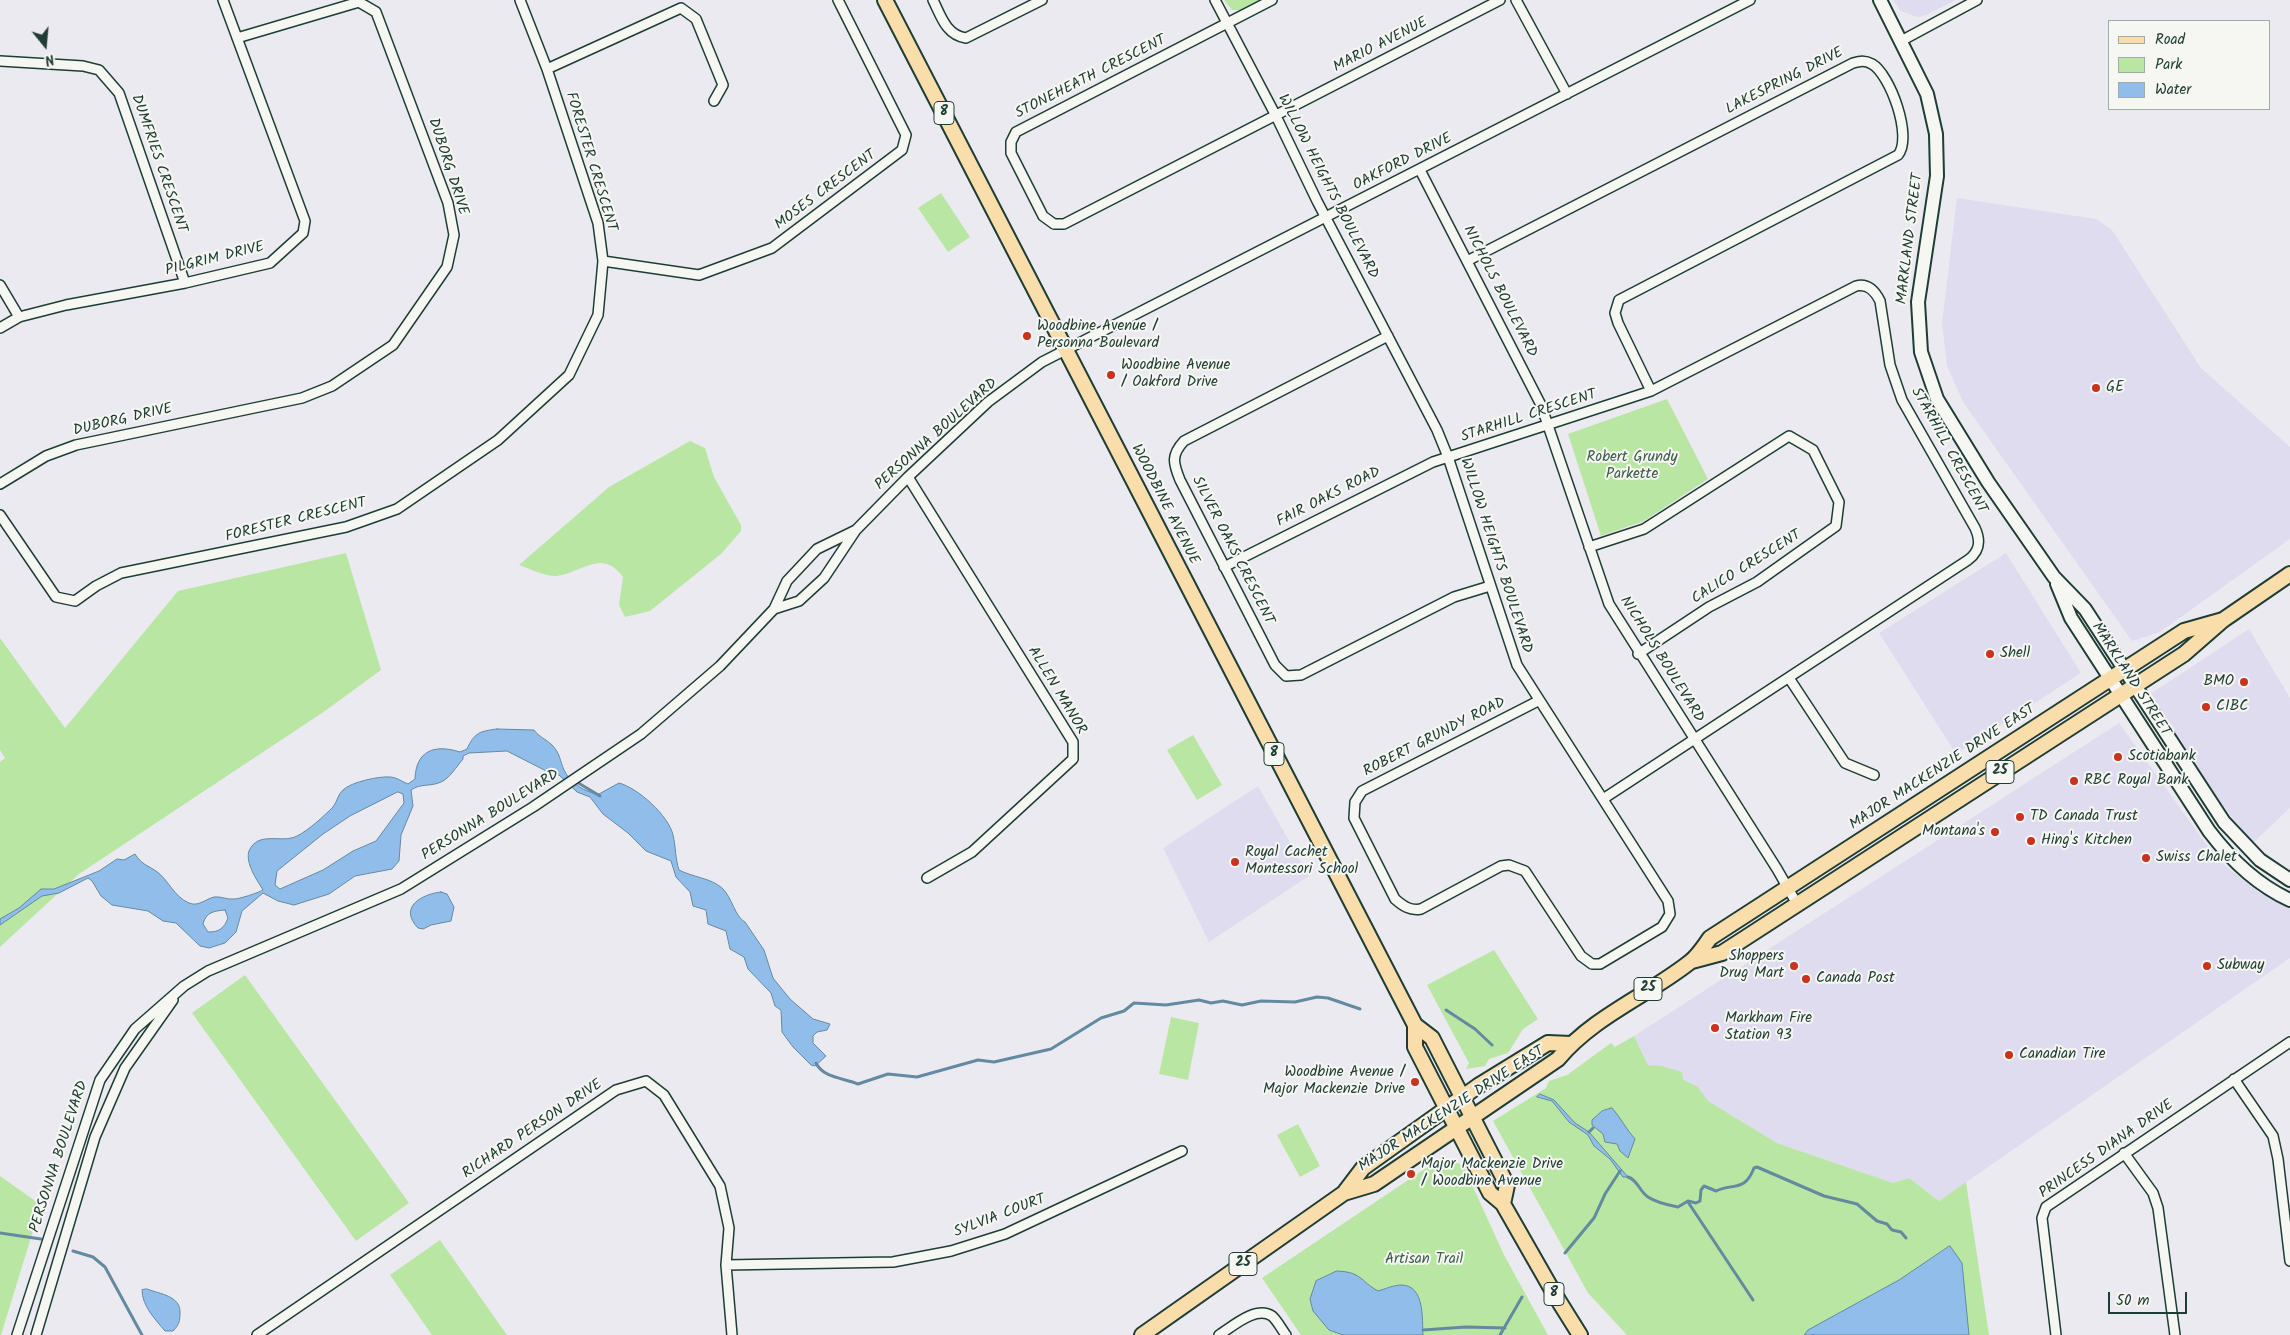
<!DOCTYPE html>
<html>
<head>
<meta charset="utf-8">
<style>
  body { margin:0 }
  #map { position:relative; width:2290px; height:1335px; overflow:hidden; background:#eceaf1; font-family:Kalam,sans-serif }
  canvas { display:block }
  .legend { position:absolute; left:2108px; top:20px; width:162px; height:90px; box-sizing:border-box; background:#f6f6f2; border:1px solid #a0aca6; margin:0; padding:6px 9px; list-style:none; font-size:15px; color:#1f3d34 }
  .legend li { display:flex; align-items:center; gap:10px; height:25px }
  .legend b { width:25px; border:1px solid #a0aca6 }
  .north { position:absolute; left:20px; top:20px; width:50px; height:50px; -webkit-text-stroke:4px #f6f6f2; paint-order:stroke; rotate:163deg; font-size:14px; font-weight:700; line-height:20px; text-align:center; color:#1f3d34 }
  .north::after { content:''; display:block; margin:auto; width:18px; height:22px; background:#1f3d34; clip-path:polygon(50% 0,100% 100%,50% 72%,0 100%) }
  .scale { position:absolute; left:2108px; top:1292px; width:79px; height:22px; box-sizing:border-box; border:2px solid #1f3d34; border-top:0; padding-left:6px; font-size:15px; line-height:18px; white-space:nowrap; color:#1f3d34; -webkit-text-stroke:4px #f6f6f2; paint-order:stroke }
</style>
</head>
<body>
<div id="map">
<canvas width="2290" height="1335"></canvas>
<ul class="legend">
<li><b style="height:6px;background:#f9ddab"></b>Road</li>
<li><b style="height:14px;background:#bae6a3"></b>Park</li>
<li><b style="height:14px;background:#91bdea"></b>Water</li>
</ul>
<div class="north">N</div>
<div class="scale">50 m</div>
</div>
<script>
const ctx = document.querySelector('canvas').getContext('2d');
ctx.lineJoin = 'round';
function paint(path, color) { ctx.fillStyle = color; ctx.fill(path, 'evenodd'); }
function trace(path, color, width, dash) { ctx.strokeStyle = color; ctx.lineWidth = width; ctx.lineCap = dash ? 'butt' : 'round'; ctx.setLineDash(dash || []); ctx.stroke(path); }
function drawText(font, color, halo, rows, align = 'center') {
  ctx.font = font + ' Kalam,sans-serif'; ctx.lineWidth = 4; ctx.setLineDash([]); ctx.textBaseline = 'middle'; ctx.strokeStyle = halo; ctx.fillStyle = color; for (const [text, x, y, turn = 0] of rows) {
    ctx.save(); ctx.translate(x, y); ctx.rotate((+turn || 0) * Math.PI / 180); ctx.textAlign = isNaN(turn) ? turn : align; if (halo) ctx.strokeText(text, 0, 0); ctx.fillText(text, 0, 0); ctx.restore();
  }
}
const built = new Path2D(`
  M1893 0H1956L1926 15 1917 17 1901 11Z
  M1957 198 2096 219 2112 230 2201 368 2290 447V539L2160 632 2132 641 1963 402 1947 366 1942 323Z
  M2006 553 2081 673 1956 754 1879 633Z
  M2249 629 2290 698V808L2253 843 2232 818 2151 702 2150 694Z
  M2119 723 2216 858 2261 894 2290 904V958L1939 1201 1909 1178 1893 1183 1777 1143 1648 1065 1634 1036Z
  M1258 786 1309 876 1209 942 1163 848Z`);
const green = new Path2D(`
  M1224 0H1260L1241 10H1232Z
  M941 193 970 237 948 252 918 208Z
  M1667 399 1708 479 1644 521 1601 536 1568 434Z
  M690 441 705 448 714 477 741 525V531L721 554 650 611 625 617 619 605 623 577C602 548 583 572 557 576 547 577 530 569 519 565L609 487Z
  M346 553 381 670 325 711 79 874 0 947V762L5 758 0 750V638L65 728 178 591Z
  M1193 735 1222 785 1197 800 1167 750Z
  M1494 950 1538 1019 1523 1029 1508 1053 1489 1059 1485 1066 1466 1069 1469 1063 1427 985Z
  M245 975 409 1203 356 1241 192 1013Z
  M1171 1017 1199 1023 1188 1080 1159 1074Z
  M1634 1036 1648 1065 1662 1066 1682 1072 1683 1080 1697 1086 1708 1101 1777 1143 1893 1183 1909 1178 1939 1201 1966 1182 1989 1335H1627L1588 1293 1493 1121 1546 1088 1549 1081 1567 1075 1611 1043 1615 1047Z
  M1298 1124 1320 1166 1300 1177 1277 1135Z
  M1441 1158 1453 1160 1464 1167 1504 1255 1548 1335H1301L1262 1278Z
  M0 1176 41 1205 1 1335H0Z
  M440 1240 507 1335H432L390 1275Z`);
const water = new Path2D(`
  M497 729 534 730C539 737 546 739 552 745 560 753 560 761 564 770 570 783 586 793 599 794L619 783C638 788 669 816 673 835 676 847 675 858 679 870 692 877 711 878 722 888 732 897 735 917 745 922L764 950 773 978 790 999 813 1019 830 1024 827 1030 817 1032 813 1036V1043L826 1056 815 1066 811 1065 793 1047 782 1032 781 1010 775 1006 771 993 748 969 744 957 730 949 726 931 708 924 706 910 693 906 690 892 676 877 671 861 646 851 628 833 603 814 590 797 577 792 559 775H554L507 751 469 753 463 756V759C457 766 449 779 441 782 430 787 421 783 411 790L413 806 401 835 399 861 392 869 355 876 329 894 294 905 278 901 263 893 242 911 236 932 225 943 209 948 200 946 176 923 163 921 148 911 112 905 101 896 92 881 88 878 59 893 42 896 0 925V919L19 908 41 889H54L99 871 117 859 124 860 135 854C141 864 147 865 156 871 168 879 174 897 189 903 198 907 206 899 214 897 221 896 227 900 234 899 239 899 258 893 263 890 257 880 245 863 249 851 258 830 282 844 297 836 309 830 324 816 333 807 337 802 338 794 343 790 351 782 379 776 390 777 396 777 403 782 408 784L415 779C416 750 435 744 460 752L467 749C474 733 480 731 497 729ZM398 792 403 794 404 803 376 841 353 851 323 870 280 889 275 885 277 871 323 834 350 816ZM225 910 228 918C224 928 220 932 208 932L203 924C206 912 214 911 225 910Z
  M441 892 447 894 454 907 451 921 431 925 423 929 418 928C398 907 422 894 441 892Z
  M1540 1094 1554 1100 1575 1123 1589 1132 1628 1177H1623L1610 1159 1594 1146 1588 1135 1569 1122 1552 1101 1537 1097Z
  M1612 1108C1621 1118 1626 1129 1635 1139L1628 1158 1620 1151 1617 1144 1605 1142 1603 1134 1592 1125V1120L1602 1111Z
  M1950 1246 1962 1263 1969 1335H1804L1808 1330 1899 1280Z
  M1337 1271C1362 1272 1360 1281 1378 1291 1385 1289 1394 1285 1401 1285 1425 1285 1422 1319 1423 1335H1343L1329 1330 1313 1311 1310 1299 1316 1281Z
  M147 1289C160 1294 181 1296 180 1313 180 1321 179 1325 173 1331H165C155 1319 142 1306 142 1290Z`);
const stream = new Path2D(`
  M575 781 600 796
  M1446 1010 1475 1029 1492 1045
  M816 1063C823 1078 844 1078 858 1084L888 1074 917 1077 978 1060 994 1062 1051 1049 1101 1018 1124 1011 1134 1003 1166 1005 1199 1000 1211 1003 1223 1001 1242 1005 1261 1001 1295 1002 1317 997 1328 998 1360 1009
  M1589 1132 1593 1128
  M1628 1177C1638 1180 1639 1191 1648 1197 1657 1203 1668 1205 1678 1207L1688 1201
  M1688 1201 1696 1203 1700 1201 1701 1190 1704 1186 1716 1191C1733 1183 1745 1192 1754 1168L1757 1167 1824 1196 1857 1204 1877 1221 1887 1224 1892 1230 1901 1232 1906 1238
  M1688 1202 1753 1300
  M0 1233 41 1239
  M73 1251 93 1257 105 1267 142 1335
  M1565 1253 1594 1218 1605 1194 1620 1171
  M1423 1330 1466 1327 1505 1328
  M1500 1335 1522 1297`);
const street = new Path2D(`
  M933 0C941 16 946 35 966 38L1042 0
  M1215 0 1276 116 1317 201 1437 430 1448 457 1517 665 1668 901 1670 914 1662 927 1600 964H1592L1581 956 1525 871 1509 865 1501 866 1421 909C1410 911 1403 906 1395 899L1354 818 1355 802 1362 791 1538 701
  M1272 0 1016 132 1011 142V153L1043 216 1054 224H1064L1500 0
  M1516 0 1567 94
  M1901 41 1977 0
  M0 61 83 66 99 70 119 93 185 283
  M547 69 681 8 696 19 723 85 714 101
  M1420 170 1541 405 1609 604 1777 869 1797 904
  M603 261 699 275 772 248 902 150 906 135 838 0
  M1467 261 1853 63C1860 61 1865 60 1872 64 1890 74 1913 137 1898 155L1619 300 1615 313 1618 323 1651 391
  M0 285 19 317
  M0 328 19 317 66 305 185 283 270 263 303 233 305 221 223 0
  M1388 336 1184 441C1171 455 1173 463 1180 480L1275 665 1286 676 1301 675 1454 597 1490 586
  M908 477 1073 742V759L972 852 927 878
  M0 484 46 456 76 445 302 398 332 386 393 345 447 267 454 235 448 203 376 12 359 2 237 38
  M0 515 56 597 75 601 96 586 121 573 346 527 397 509 498 440 569 375 598 315 603 261 598 223 547 69 520 0
  M1589 547 1644 529 1789 436 1813 450 1839 502 1836 526 1757 582 1709 607 1638 654
  M1224 567 1433 462 1651 391 1856 286C1868 283 1875 291 1880 301L1890 365 1902 400 1975 528C1981 541 1980 551 1968 560L1603 799
  M774 609 799 601 824 578 856 530 908 477 988 402 1042 362 1750 0
  M1789 678 1845 763 1874 775
  M2234 1079 2273 1136 2278 1159 2290 1261
  M2124 1153 2153 1193 2158 1208 2175 1335
  M726 1265 893 1262 951 1251 1005 1234 1182 1151
  M17 1335 100 1080 135 1029 184 986 208 971 401 889 533 807 641 734 720 666 774 609 787 581 817 549 856 530
  M36 1335 95 1137 125 1068 173 1000
  M257 1335 616 1090 646 1081 664 1095 720 1186 729 1228 726 1265 732 1335
  M1219 1335C1232 1327 1256 1305 1272 1316 1277 1320 1282 1330 1286 1335
  M2056 1335 2042 1218 2046 1207 2290 1042`);
const secondary = new Path2D(`
  M1880 0 1927 94 1936 134 1937 176 1918 302 1921 352 1937 399 1988 482 2054 577 2085 609 2224 822 2260 860 2290 880
  M2057 584 2071 618 2209 831C2231 860 2257 885 2290 900`);
const primary = new Path2D(`
  M885 0 1415 1025 1432 1038 1507 1185 1503 1204
  M1692 961 1722 953 2184 654 2223 620 2290 574
  M1415 1025V1047L1490 1193 1503 1204 1555 1295 1580 1335
  M1344 1193 1363 1168 1478 1086 1548 1043 1571 1044
  M1142 1335 1344 1193 1374 1184 1558 1059C1594 1016 1647 996 1690 962 1698 956 1704 946 1710 938L2184 631 2223 620`);
const markers = [
  [1027,336,5,"#c8321e"],
  [1111,375,5,"#c8321e"],
  [2096,388,5,"#c8321e"],
  [1990,654,5,"#c8321e"],
  [2244,682,5,"#c8321e"],
  [2206,707,5,"#c8321e"],
  [2118,757,5,"#c8321e"],
  [2074,781,5,"#c8321e"],
  [2020,817,5,"#c8321e"],
  [1995,832,5,"#c8321e"],
  [2031,841,5,"#c8321e"],
  [2146,858,5,"#c8321e"],
  [1235,862,5,"#c8321e"],
  [1794,966,5,"#c8321e"],
  [2207,966,5,"#c8321e"],
  [1806,979,5,"#c8321e"],
  [1715,1028,5,"#c8321e"],
  [2009,1055,5,"#c8321e"],
  [1415,1082,5,"#c8321e"],
  [1411,1174,5,"#c8321e"]
];
const shields = [
  [944,113,20],
  [1274,754,20],
  [2000,772,28],
  [1648,989,28],
  [1243,1264,28],
  [1554,1294,20]
];
const shieldNames = [
  ["8",944,113],
  ["8",1274,754],
  ["25",2000,772],
  ["25",1648,989],
  ["25",1243,1264],
  ["8",1554,1294]
];
const streetNames = [
  ["MARIO AVENUE",1381,46,-27],
  ["STONEHEATH CRESCENT",1091,78,-27],
  ["LAKESPRING DRIVE",1785,82,-27],
  ["FORESTER CRESCENT",590,162,73],
  ["OAKFORD DRIVE",1403,163,-27],
  ["DUMFRIES CRESCENT",158,164,71],
  ["DUBORG DRIVE",447,167,72],
  ["WILLOW HEIGHTS BOULEVARD",1327,187,63],
  ["MOSES CRESCENT",826,191,-37],
  ["MARKLAND STREET",1911,239,-83],
  ["PILGRIM DRIVE",215,260,-14],
  ["NICHOLS BOULEVARD",1499,292,63],
  ["STARHILL CRESCENT",1529,417,-18],
  ["DUBORG DRIVE",123,421,-13],
  ["PERSONNA BOULEVARD",937,435,-42],
  ["STARHILL CRESCENT",1948,451,61],
  ["FAIR OAKS ROAD",1329,498,-27],
  ["WOODBINE AVENUE",1164,505,63],
  ["FORESTER CRESCENT",296,521,-14],
  ["SILVER OAKS CRESCENT",1232,551,63],
  ["WILLOW HEIGHTS BOULEVARD",1495,556,72],
  ["CALICO CRESCENT",1747,568,-32],
  ["NICHOLS BOULEVARD",1661,660,58],
  ["MARKLAND STREET",2130,680,57],
  ["ALLEN MANOR",1056,691,59],
  ["ROBERT GRUNDY ROAD",1435,738,-27],
  ["MAJOR MACKENZIE DRIVE EAST",1943,768,-33],
  ["PERSONNA BOULEVARD",491,816,-32],
  ["MAJOR MACKENZIE DRIVE EAST",1452,1110,-33],
  ["RICHARD PERSON DRIVE",533,1130,-34],
  ["PRINCESS DIANA DRIVE",2107,1150,-35],
  ["PERSONNA BOULEVARD",60,1157,-72],
  ["SYLVIA COURT",1000,1217,-21]
];
const poiNames = [
  ["Woodbine Avenue /",1037,327],
  ["Personna Boulevard",1037,344],
  ["Woodbine Avenue",1121,366],
  ["/ Oakford Drive",1121,383],
  ["GE",2106,388],
  ["Shell",2000,654],
  ["BMO",2234,682,"right"],
  ["CIBC",2216,707],
  ["Scotiabank",2128,757],
  ["RBC Royal Bank",2084,781],
  ["TD Canada Trust",2030,817],
  ["Montana's",1985,832,"right"],
  ["Hing's Kitchen",2041,841],
  ["Royal Cachet",1245,853],
  ["Montessori School",1245,870],
  ["Swiss Chalet",2156,858],
  ["Shoppers",1784,957,"right"],
  ["Drug Mart",1784,974,"right"],
  ["Subway",2217,966],
  ["Canada Post",1816,979],
  ["Markham Fire",1725,1019],
  ["Station 93",1725,1036],
  ["Canadian Tire",2019,1055],
  ["Woodbine Avenue /",1405,1073,"right"],
  ["Major Mackenzie Drive",1405,1090,"right"],
  ["Major Mackenzie Drive",1421,1165],
  ["/ Woodbine Avenue",1421,1182]
];
const parkNames = [
  ["Robert Grundy",1632,458],
  ["Parkette",1632,475],
  ["Artisan Trail",1424,1260]
];
paint(built, '#dfdcf0');
paint(green, '#bae6a3');
paint(water, '#91bdea');
trace(water, '#638aa1', 1);
trace(stream, '#638aa1', 3);
trace(street, '#1f3d34', 12);
trace(secondary, '#1f3d34', 16);
trace(primary, '#1f3d34', 18);
trace(street, '#f6f6f2', 9);
trace(secondary, '#f6f6f2', 12);
trace(primary, '#f9ddab', 14);
for (const [x, y, r, color] of markers) { const dot = new Path2D(); dot.arc(x, y, r, 0, 2 * Math.PI); ctx.fillStyle = color; ctx.fill(dot); trace(dot, '#f6f6f2', 2); }
for (const [x, y, w] of shields) { const box = new Path2D(); box.roundRect(x - w / 2, y - 11.5, w, 23, 4); ctx.fillStyle = '#f6f6f2'; ctx.fill(box); trace(box, '#1f3d34', 1); }
drawText('bold 14px', '#1f3d34', null, shieldNames);
drawText('15px', '#1f3d34', '#f6f6f2', streetNames);
drawText('15px', '#1f3d34', '#f6f6f2', poiNames, 'left');
drawText('15px', '#3e5f4a', '#f6f6f2', parkNames);
</script>
</body>
</html>
